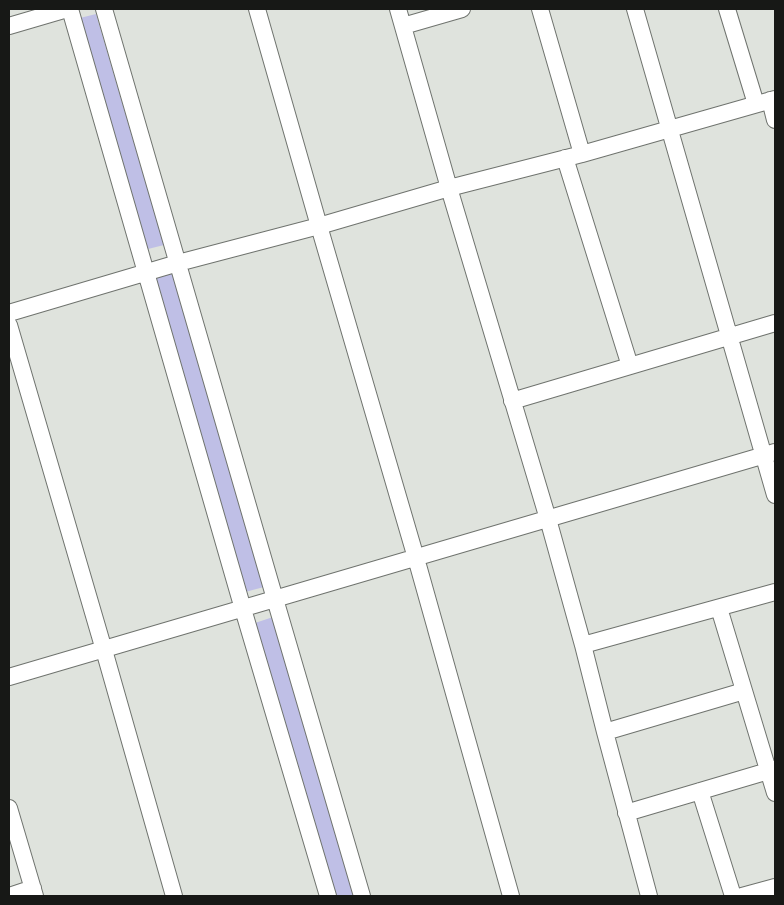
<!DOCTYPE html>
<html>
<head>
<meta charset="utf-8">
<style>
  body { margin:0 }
  #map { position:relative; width:784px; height:905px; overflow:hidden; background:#dfe3dd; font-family:Figtree,sans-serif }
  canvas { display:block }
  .frame { position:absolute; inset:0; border:10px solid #171816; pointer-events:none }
</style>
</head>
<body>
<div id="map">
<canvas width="784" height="905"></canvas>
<div class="frame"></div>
</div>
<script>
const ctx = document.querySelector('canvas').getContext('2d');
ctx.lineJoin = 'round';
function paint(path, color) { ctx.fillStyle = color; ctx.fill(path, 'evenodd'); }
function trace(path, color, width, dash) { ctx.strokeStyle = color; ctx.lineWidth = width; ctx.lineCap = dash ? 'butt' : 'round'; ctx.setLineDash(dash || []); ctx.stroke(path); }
const green = new Path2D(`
  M96 14 164 245 148 249 80 18Z
  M174 271 264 587 245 592 155 277Z
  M273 617 355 896H335L255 623Z`);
const minor = new Path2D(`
  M70 9 243 609 328 896
  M104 9 275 599 362 896
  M257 9 319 226 416 558 511 896
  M398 9 449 188 548 519 583 645 605 732 649 896
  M540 9 582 154
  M635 9 775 495
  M727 9 756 104
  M9 26 67 9
  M403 26 462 9
  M770 100 775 120
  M565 158 630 366
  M9 313 178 263 319 226 449 188 582 154 775 99
  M9 325 104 650 174 896
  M512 401 775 323
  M719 608 775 793
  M583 645 775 592
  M9 677 775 452
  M605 732 744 691
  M700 791 733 896
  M9 808 35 896
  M626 813 775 769
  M9 896 33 888
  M742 896 775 887`);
paint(green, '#bfbfe6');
trace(minor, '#6f736e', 18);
trace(minor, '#fff', 16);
</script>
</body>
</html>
